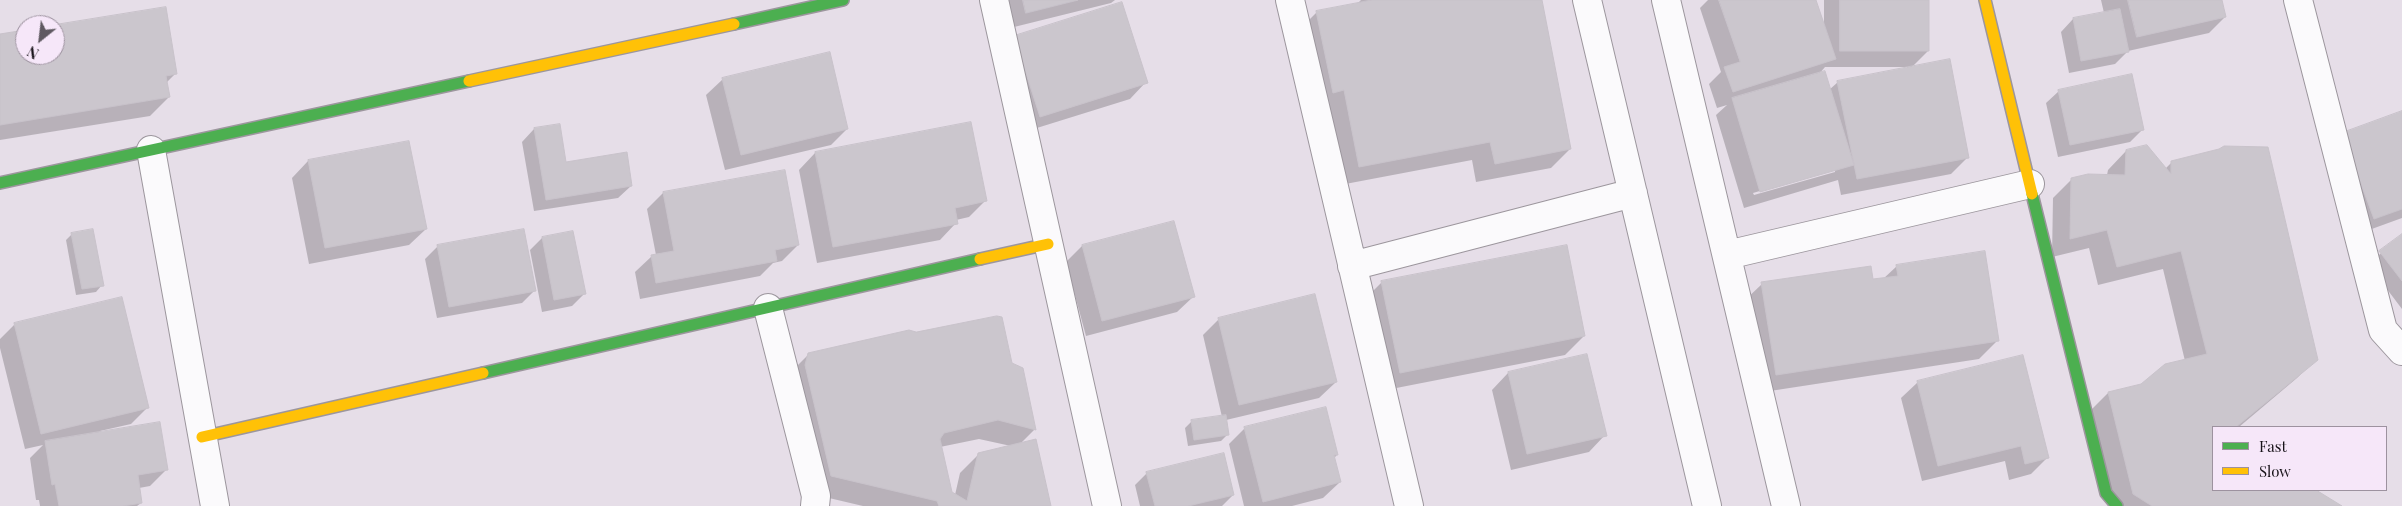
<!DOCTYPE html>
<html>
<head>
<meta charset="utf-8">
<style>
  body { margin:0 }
  #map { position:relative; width:2402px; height:506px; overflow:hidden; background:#e6dee8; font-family:"Playfair Display",serif }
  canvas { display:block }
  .legend { position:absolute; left:2212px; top:426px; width:175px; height:65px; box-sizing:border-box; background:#f6e7f9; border:1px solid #9d929f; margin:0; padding:6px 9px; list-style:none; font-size:15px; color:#171218 }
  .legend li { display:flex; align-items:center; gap:10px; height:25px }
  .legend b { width:25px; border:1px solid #9d929f }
  .north { position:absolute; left:15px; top:15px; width:50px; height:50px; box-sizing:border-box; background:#f6e7f9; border:1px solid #9d929f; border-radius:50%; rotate:209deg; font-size:14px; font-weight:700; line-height:20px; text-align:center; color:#171218 }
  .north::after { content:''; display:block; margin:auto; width:18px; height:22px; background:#5f5961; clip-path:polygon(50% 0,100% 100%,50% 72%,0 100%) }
</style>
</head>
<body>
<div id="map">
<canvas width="2402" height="506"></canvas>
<ul class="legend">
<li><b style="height:6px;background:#4caf50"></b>Fast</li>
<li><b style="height:6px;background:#ffc107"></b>Slow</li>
</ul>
<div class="north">N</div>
</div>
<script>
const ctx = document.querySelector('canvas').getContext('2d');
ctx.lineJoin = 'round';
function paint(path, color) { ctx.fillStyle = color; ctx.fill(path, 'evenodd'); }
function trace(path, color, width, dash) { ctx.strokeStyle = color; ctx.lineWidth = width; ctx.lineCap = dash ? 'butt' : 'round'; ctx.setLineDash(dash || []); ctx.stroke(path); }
const shadow = new Path2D(`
  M1003 0H1115L1111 3 1010 28Z
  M1361 0H1540L1570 149 1551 168 1476 182 1472 160 1340 185 1298 31 1317 12 1356 5Z
  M1708 0H1815L1824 25V0H1928V51L1911 68 1968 157 1951 174 1841 195 1838 180 1744 208 1716 115 1727 105 1717 108 1709 84 1721 72 1700 8ZM1825 67H1907L1908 69 1838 82 1829 90 1819 74ZM1835 169V172L1754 195 1753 193Z
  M2101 0H2221L2225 17 2209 33 2128 51 2115 64 2069 73 2061 32 2073 19 2104 13Z
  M55 27 176 73 166 83 169 97 150 116 0 140V35L25 31V55H55Z
  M1015 37 1146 82 1130 99 1024 132Z
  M723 79 847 129 831 145 725 170 706 95Z
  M2059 91 2143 129 2130 142 2058 157 2046 103Z
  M2402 112V218L2358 234 2326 151Z
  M534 129 565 164 631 186 618 198 534 211 522 142Z
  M408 142 426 229 409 245 309 264 292 178 308 161Z
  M2126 151 2165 169 2172 162 2316 359 2297 378 2239 427H2213V490H2314L2340 506H2113L2089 412 2108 393 2141 385 2185 361 2163 269 2098 285 2089 248 2052 257 2053 198 2072 179 2107 175 2108 170Z
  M815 153 985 201 969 217 956 220V223L940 240 817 263 799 170Z
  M663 193 798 245 782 261 773 263 760 276 640 299 635 272 652 256 656 255 647 209Z
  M1173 222 1194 296 1177 312 1086 336 1066 262 1082 246Z
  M72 234 102 285 96 292 76 295 66 240Z
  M2402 236V309L2368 264Z
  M542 238 584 294 572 306 542 312 530 250Z
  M438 246 534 291 522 303 437 318 425 259Z
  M1897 266 1997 341 1979 359 1757 393 1743 302 1762 284 1872 281 1883 279Z
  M1382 282 1584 336 1565 355 1381 391 1363 301Z
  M1219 319 1336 382 1319 398 1226 420 1228 434 1221 441 1188 446 1185 428 1192 421 1222 417 1203 335Z
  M14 325 148 407 131 424 100 431 166 470 150 486 139 488 141 503 137 506H40L39 500H36L30 458 43 445 25 449 0 348V339Z
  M809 354 1011 363 1035 429 1020 444 1050 506H863L812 494 790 373ZM979 439 1011 446 979 454 960 473 955 495 951 493 940 447Z
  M1508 373 1605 435 1589 452 1511 470 1492 390Z
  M1918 382 2047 458 2031 474 2009 480 2005 461 1922 481 1901 398Z
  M1245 428 1337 455 1334 458 1340 482 1323 498 1292 506H1244L1229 444Z
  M1147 473 1233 495 1222 506H1140L1135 485Z`);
const building = new Path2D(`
  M1023 0H1078L1026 13Z
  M1372 0H1542L1571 149 1495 164 1490 142 1359 167 1344 90 1333 93 1316 11Z
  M1719 0H1816L1836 59 1733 92 1724 67 1740 62Z
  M1840 0H1929V51H1840Z
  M2128 0H2222L2226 17 2137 37Z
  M1122 2 1148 83 1040 117 1014 36Z
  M166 7 177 74 166 76 170 97 0 125V34L25 30V55H55V25Z
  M2120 9 2129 52 2081 61 2073 18Z
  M830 52 848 129 741 155 722 78Z
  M1950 59 1969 158 1857 179 1837 81Z
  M1825 71 1854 165 1760 192 1732 98Z
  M2132 74 2144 130 2070 145 2058 90Z
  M2402 111V209L2374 219 2342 133Z
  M971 122 987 201 955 208 958 224 833 247 815 152Z
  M560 124 566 162 627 152 632 186 546 200 534 128Z
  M409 141 427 229 325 248 308 160Z
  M2147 145 2171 174V161L2219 149 2224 146 2268 147 2318 360 2236 427H2213V490H2316L2342 506H2152L2133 494 2108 392 2141 384 2165 364 2207 354 2181 251 2117 267 2107 230 2070 239 2071 178 2088 174 2125 175 2126 150Z
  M785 170 799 245 775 250 777 261 656 283 651 255 674 251 663 192Z
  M1174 221 1195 297 1102 321 1082 245Z
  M93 229 104 286 82 289 71 233Z
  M524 229 536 291 449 307 437 245Z
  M573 231 586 294 554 300 542 237Z
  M2402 234V281L2379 251Z
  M1567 245 1585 336 1400 373 1381 281Z
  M1985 251 1999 341 1776 375 1761 282 1871 266 1873 279 1898 276 1896 265Z
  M1315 294 1337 382 1239 405 1218 318Z
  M122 297 149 408 41 434 14 323Z
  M997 316 1002 317 1012 363 1023 368 1036 430 998 420 944 433 940 439 952 492 967 501 978 453 1036 439 1051 506H939L937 501 831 476 805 365 808 353 909 330 916 332Z
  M1587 354 1607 436 1527 454 1508 372Z
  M2023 355 2049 458 2025 464 2021 446 1938 466 1917 381Z
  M1326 407 1338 455H1334L1341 482 1263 502 1244 427Z
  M1226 415 1229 435 1194 440 1191 420Z
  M160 422 168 470 138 475 142 503 123 506H59L55 484 52 485 45 441Z
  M1224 453 1234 495 1188 506H1155L1146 472Z`);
const street = new Path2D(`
  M994 0 1107 506
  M1290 0 1409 506
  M1587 0 1707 506
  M1666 0 1786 506
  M2298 0 2383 330 2402 351
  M151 150 215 506
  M1727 255 2030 184
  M1352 266 1633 193
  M768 308 816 496 815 506`);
const fast = new Path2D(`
  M734 24 843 0
  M0 183 469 81
  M2032 194 2106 493 2117 506
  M483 373 980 259`);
const slow = new Path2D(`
  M1985 0 2032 194
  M469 81 734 24
  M980 259 1048 244
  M202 437 483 373`);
paint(shadow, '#0003');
paint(building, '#cbc6cd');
trace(building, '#c8c2ca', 1);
trace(street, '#9c969d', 30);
trace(fast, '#9c969d', 14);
trace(slow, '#9c969d', 14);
trace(street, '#fbfafc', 28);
trace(fast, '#4caf50', 11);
trace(slow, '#ffc107', 11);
</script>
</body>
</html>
